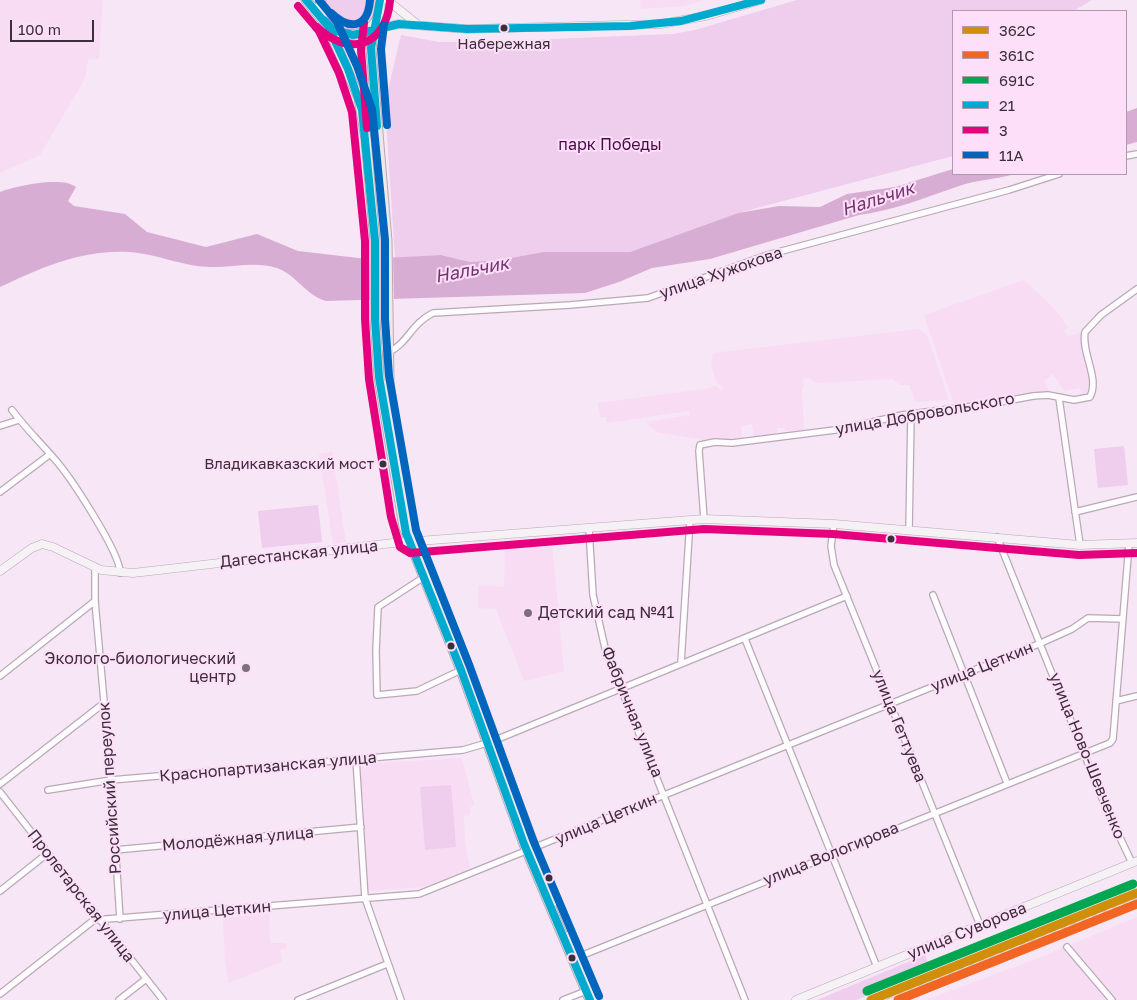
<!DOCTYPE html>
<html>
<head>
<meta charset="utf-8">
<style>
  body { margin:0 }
  #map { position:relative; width:1137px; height:1000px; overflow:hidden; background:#f7e6f5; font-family:"Golos Text",sans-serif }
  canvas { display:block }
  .legend { position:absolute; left:952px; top:10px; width:175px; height:165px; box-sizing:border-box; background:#fedffa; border:1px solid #b099ad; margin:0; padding:6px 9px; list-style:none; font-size:15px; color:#3b2f39 }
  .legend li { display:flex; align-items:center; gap:10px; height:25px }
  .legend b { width:25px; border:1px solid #b099ad }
  .scale { position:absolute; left:10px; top:20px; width:84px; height:22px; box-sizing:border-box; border:2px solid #3b2f39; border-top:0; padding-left:6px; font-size:15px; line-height:18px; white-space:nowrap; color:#3b2f39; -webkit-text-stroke:4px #fedffa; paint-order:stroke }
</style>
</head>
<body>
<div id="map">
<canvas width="1137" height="1000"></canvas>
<ul class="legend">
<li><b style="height:6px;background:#d18e0b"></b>362С</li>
<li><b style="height:6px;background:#f26522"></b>361С</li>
<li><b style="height:6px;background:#00a651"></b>691С</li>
<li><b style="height:6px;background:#00a9ce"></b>21</li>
<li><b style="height:6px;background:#e5007d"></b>3</li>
<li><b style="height:6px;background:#0065bd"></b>11А</li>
</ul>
<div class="scale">100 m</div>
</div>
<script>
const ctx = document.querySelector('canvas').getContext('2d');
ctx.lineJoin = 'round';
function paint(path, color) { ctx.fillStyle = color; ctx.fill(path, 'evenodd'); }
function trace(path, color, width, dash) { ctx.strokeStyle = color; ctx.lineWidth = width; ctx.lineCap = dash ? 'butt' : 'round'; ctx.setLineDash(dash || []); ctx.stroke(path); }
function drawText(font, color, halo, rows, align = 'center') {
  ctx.font = font + ' "Golos Text",sans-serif'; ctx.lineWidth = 4; ctx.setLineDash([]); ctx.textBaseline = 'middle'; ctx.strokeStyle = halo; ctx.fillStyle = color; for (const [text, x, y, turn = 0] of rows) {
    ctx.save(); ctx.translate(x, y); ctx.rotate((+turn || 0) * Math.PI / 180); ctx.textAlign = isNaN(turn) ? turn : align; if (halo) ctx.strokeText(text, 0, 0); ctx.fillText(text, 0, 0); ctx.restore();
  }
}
const built = new Path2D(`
  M0 0H103L99 59 88 60 87 70 83 82 40 155 0 173Z
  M640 0H704L685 6 641 9Z
  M1024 280 1054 308 1068 327 1064 331 1069 336 1083 332 1092 384 1091 395 1081 397 1080 388 1064 391 1053 374 1044 381 1050 393H1021L1012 397 954 405 924 315Z
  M919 329 928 337 949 400 916 402 909 385H900L892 379 816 383 808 378 802 379 804 384 802 392 804 430 786 431 785 428H777V433L754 437 752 424 741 426 742 438 710 441 656 432 646 422 690 415 689 411 607 423 606 417H600L598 403 711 388 715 385 719 389H724L716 381 711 365 713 353Z
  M332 452 346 542 333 544 319 454Z
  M552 543 564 671 524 681 496 609 478 608V585L504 587 505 544Z
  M462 758 474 804 470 808V815L464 816 465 842 470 869 423 887 368 891 360 764Z
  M269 914 270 943H286V948L280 950 282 962 229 983 225 963 223 918Z
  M1137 917V1000H926L1046 955Z`);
const green = new Path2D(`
  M326 0H375C380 40 321 41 326 0Z
  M797 0H1092L1073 11H953V156L738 213 630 252H543L500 260 470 262 441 255 395 258 385 103 401 35 439 42H480L673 34 695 30Z
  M1124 446 1128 485 1098 488 1094 449Z
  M318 505 322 542 262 548 258 511Z
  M451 785 456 847 425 850 420 787Z
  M925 955 931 970 856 1000H817Z`);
const water = new Path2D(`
  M1137 108V142L1126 145V112Z
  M953 169V174H1015C997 179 976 180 959 186 927 197 892 211 859 215L710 259 652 268 619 282 585 293 326 301C305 295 297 275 277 268 255 261 231 268 209 267 181 266 157 254 130 252 83 249 42 267 0 287V192C16 186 62 176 76 187L68 201 74 206 125 214 147 232 206 247 257 234 298 251 367 259 441 255 470 262 500 260 543 252H630L738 213 779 206 820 207 847 194 895 187Z`);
const pier = new Path2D(`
  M369 256H393L394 302 370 303Z`);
const street = new Path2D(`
  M1126 156 1137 154
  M389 352C407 344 412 323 433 313L570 305 648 298 767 255 1009 190 1059 174
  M1059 398 1080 545
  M12 410C26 429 43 445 58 463 72 480 121 554 120 573
  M0 426 19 420
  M0 492 49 455
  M1075 512 1137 497
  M704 519 699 451 700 445 715 442 732 443 843 429 902 415 990 404 1033 396 1048 395 1074 400 1090 397C1100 378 1081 353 1085 332L1101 315 1137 289
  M834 524 831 546 834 565 980 925
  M589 529 593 595 605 648 745 1000
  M909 530 911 414
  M997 537 1106 808 1132 863
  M95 567V601L111 780 120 919
  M424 577 378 607 376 651 377 695 417 691 461 670
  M933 595 1007 783
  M745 639 877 967
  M681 663 690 520
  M0 676 95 601
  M1116 701 1137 696
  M493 741 847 596
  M356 759 365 898 401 1000
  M0 784 104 703
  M48 790 111 780 463 750 487 743
  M0 792 163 1000
  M115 850 361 827
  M0 891 48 853
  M1067 947 1112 1000
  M578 957 1110 743 1113 739 1129 544
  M0 994 94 920 419 894 1041 643 1072 629 1088 618 1123 619
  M119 1000 146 979
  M298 1000 387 964
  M563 1000 586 991`);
const secondary = new Path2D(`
  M387 0 417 24
  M370 30 399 24 467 29 661 24 706 16 761 0
  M0 571 32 548 42 544 53 547 101 570 133 573 393 543 704 519 834 524 1080 545 1137 543
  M796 1000 1137 861`);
const primary = new Path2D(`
  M306 0 322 19
  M321 0C314 45 385 47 380 0
  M374 24 371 49 387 241 389 383 408 516 416 543 462 655 555 901
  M328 26 359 98 366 139 375 241V319L379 377 404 527 461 670 524 844 590 1000
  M569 936 597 1000`);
const rail = new Path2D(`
  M1056 931 1137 898
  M882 1000 1047 934 1063 932`);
const bus1 = new Path2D(`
  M306 0 328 26 348 69 362 110 375 241V319L379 377 406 533 461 670 524 844 590 1000
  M324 20 333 30 353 35 399 24 467 29 630 26 681 21 761 0
  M377 126 371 48 380 0`);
const bus2 = new Path2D(`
  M298 6 319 31 339 73 352 112 365 241V319L369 379 391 517 400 547 410 553 704 529 833 534 1079 555 1137 553
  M364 23 361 50 367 128
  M317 27C349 58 386 46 390 1`);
const bus3 = new Path2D(`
  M319 0 337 22 357 66 372 109 385 240V319L389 376 416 530 470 667 533 840 599 996
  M331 13C350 31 368 28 370 0
  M384 25 381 49 387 125`);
const rail1 = new Path2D(`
  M871 1000 1137 893`);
const rail2 = new Path2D(`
  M898 1000 1137 904`);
const rail3 = new Path2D(`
  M867 991 1133 884`);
const markers = [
  [504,28,4.5,"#3b2f39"],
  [383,464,4.5,"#3b2f39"],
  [891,539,4.5,"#3b2f39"],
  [528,613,5,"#7d6f7b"],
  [451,646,4.5,"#3b2f39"],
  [246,668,5,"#7d6f7b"],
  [549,878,4.5,"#3b2f39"],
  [572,958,4.5,"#3b2f39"]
];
const busNames = [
  ["Набережная",504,44],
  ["Владикавказский мост",374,464,"right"]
];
const parkNames = [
  ["парк Победы",610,145]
];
const streetNames = [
  ["улица Хужокова",721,273,-19],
  ["улица Добровольского",925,414,-10],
  ["Дагестанская улица",299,554,-6],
  ["улица Цеткин",982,667,-22],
  ["Фабричная улица",632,712,68],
  ["улица Геттуева",899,726,68],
  ["улица Ново-Шевченко",1087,756,68],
  ["Краснопартизанская улица",268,767,-5],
  ["Российский переулок",110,788,-94],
  ["улица Цеткин",606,819,-23],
  ["Молодёжная улица",238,839,-5],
  ["улица Вологирова",831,854,-22],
  ["Пролетарская улица",81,896,52],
  ["улица Цеткин",217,911,-5],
  ["улица Суворова",967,931,-22]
];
const poiNames = [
  ["Детский сад №41",538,613],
  ["Эколого-биологический",236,659,"right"],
  ["центр",236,677,"right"]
];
const waterNames = [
  ["Нальчик",878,199,-18],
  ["Нальчик",472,270,-11]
];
paint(built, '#f8dcf4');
paint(green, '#efcdec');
paint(water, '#d7add3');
paint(pier, '#f7e6f5');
trace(street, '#b7aab5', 8);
trace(secondary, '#b7aab5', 9);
trace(primary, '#b9aab7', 11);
trace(street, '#fefbfe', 5.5);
trace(secondary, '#f6f1f5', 8);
trace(primary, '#eee8ed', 9);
trace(rail, '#d7d2d6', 4);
trace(rail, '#fedffa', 2, [5.5]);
trace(bus1, '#00a9ce', 8);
trace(bus2, '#e5007d', 8);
trace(bus3, '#0065bd', 8);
trace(rail1, '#d18e0b', 9);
trace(rail2, '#f26522', 9);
trace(rail3, '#00a651', 9);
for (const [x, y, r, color] of markers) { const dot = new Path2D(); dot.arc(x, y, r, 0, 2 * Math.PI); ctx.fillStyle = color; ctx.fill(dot); trace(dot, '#fedffa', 2); }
drawText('15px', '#3b2f39', '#fedffa', busNames);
drawText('16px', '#490a47', '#fedffa', parkNames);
drawText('16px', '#3b2f39', '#fedffa', streetNames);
drawText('16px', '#3b2f39', '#fedffa', poiNames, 'left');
drawText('italic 18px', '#72346e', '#fedffa', waterNames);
</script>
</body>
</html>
